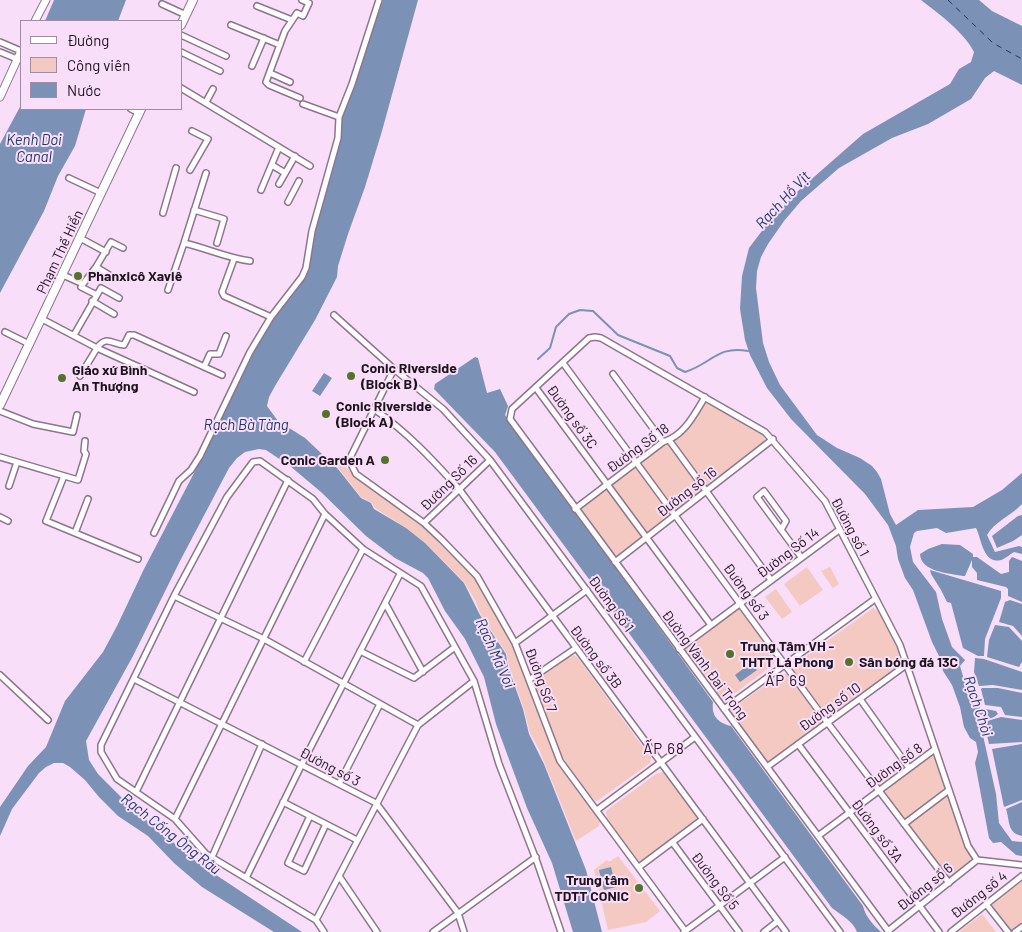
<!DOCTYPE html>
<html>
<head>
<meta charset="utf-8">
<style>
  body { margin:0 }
  #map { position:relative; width:1022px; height:932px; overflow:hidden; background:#f9def9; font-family:Barlow,sans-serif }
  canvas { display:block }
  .legend { position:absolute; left:20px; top:20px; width:162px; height:90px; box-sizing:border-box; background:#f9def9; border:1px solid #a18da1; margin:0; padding:6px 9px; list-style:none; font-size:15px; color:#1e141e }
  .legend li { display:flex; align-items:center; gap:10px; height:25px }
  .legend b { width:25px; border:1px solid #a18da1 }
</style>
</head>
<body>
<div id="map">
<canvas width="1022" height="932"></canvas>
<ul class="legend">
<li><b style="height:6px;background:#fff"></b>Đường</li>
<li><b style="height:14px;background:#f3c9c1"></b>Công viên</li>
<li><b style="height:14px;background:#7b91b5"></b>Nước</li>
</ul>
</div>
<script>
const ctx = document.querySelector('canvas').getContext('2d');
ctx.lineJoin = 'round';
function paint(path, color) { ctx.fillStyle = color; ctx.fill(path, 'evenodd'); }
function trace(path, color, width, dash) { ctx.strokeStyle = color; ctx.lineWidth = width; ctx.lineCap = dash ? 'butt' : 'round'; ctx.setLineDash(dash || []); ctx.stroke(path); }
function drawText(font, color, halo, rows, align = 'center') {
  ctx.font = font + ' Barlow,sans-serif'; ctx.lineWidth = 4; ctx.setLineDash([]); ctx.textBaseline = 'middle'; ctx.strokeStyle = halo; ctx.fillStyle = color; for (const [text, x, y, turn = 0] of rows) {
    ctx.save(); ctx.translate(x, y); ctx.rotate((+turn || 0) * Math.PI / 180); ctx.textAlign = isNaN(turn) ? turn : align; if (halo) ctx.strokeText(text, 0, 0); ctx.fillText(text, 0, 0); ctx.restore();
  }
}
const green = new Path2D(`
  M707 403 761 433 765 439 762 445 709 486 703 483 674 444C675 435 685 433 690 426 696 418 698 406 707 403Z
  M665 443 669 444 703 490 678 509 672 507 641 465 642 461Z
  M336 465H343L362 482 422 526 474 578 513 644 525 680 558 763 594 812 600 821 599 826 576 841 539 749 530 733 524 709 509 667 507 654 481 615 475 600 465 583 425 543 406 528 375 508 372 503 361 497Z
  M633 467 637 468 669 512 667 518 649 532 644 531 612 487V483Z
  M604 490H608L643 535V537L618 556 612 555 579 511 580 508Z
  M807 567 823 590 800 606 784 584Z
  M830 567 839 584 833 588 821 571Z
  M776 589 792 612 782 619 765 597Z
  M740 607 777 657 773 665 727 699H720L684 649Z
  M873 608 878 611C885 624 902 651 900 666L832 717H829L794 672V665Z
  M574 655 578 658 651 758 650 763 597 801C576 796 537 704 533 682L535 678 569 657Z
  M786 674 790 675 823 722 771 762H766L730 713 732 709 779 675Z
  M932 755 935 757 945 790 907 819 902 818 884 794 885 789Z
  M664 772 666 773 696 813 697 819 695 823 645 860 639 861 607 819 606 811 656 774Z
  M947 795 950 796 971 858 968 864 952 877H949L909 825V822Z
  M618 856 660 911 646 922 608 930 594 870 607 860 609 862Z
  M1022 879V924L1015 930 1010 931 991 905Z
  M982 914 996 932H959Z`);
const water = new Path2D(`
  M54 0H126L118 21H45Z
  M383 0H418L382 131 365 187 348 234 338 266 337 277 315 320 275 386 269 397 267 406 278 421 305 438 338 469 361 498 371 503 374 509 406 528 425 543 464 583 480 615 506 654 508 667 523 709 529 734 544 764 586 870 602 932H573L552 863 527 808 496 724 484 677 465 639 445 611 428 578 423 573 395 558 366 536 321 492 290 466 266 450 259 449 245 452 237 458 229 468 180 561 133 656 86 741 89 760 98 774 133 809 198 863 302 932H274L202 887 174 863 148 836 118 816 99 797 85 780 70 767 63 763H54L46 767 39 773 12 809 0 836V807L28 766 46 747 65 701 103 652 117 626 144 569 206 450 263 334 286 300 298 286 306 273 342 115 355 81Z
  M921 0H979L992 11 1022 26V85L994 71 985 78 971 99 928 124 892 138 839 168 801 201 784 221 768 244 761 257 757 271 756 288 763 343 769 362 780 385 817 435 837 448 860 458 872 466 877 472 881 479 890 514 896 525 918 510 973 507 1002 490 1022 473V504C1012 515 994 522 987 535L995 552 1019 546 1022 547V554L1014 552C1010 554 1005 559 1001 560 983 565 981 537 976 528L946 533 937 528 917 531 914 533 910 547 913 562 936 592 942 619 952 647 965 660 960 666 965 683 980 708 996 711 998 714 994 717 981 722 982 731 996 794 999 823 1012 841 1022 842V856L1016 855 1001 842 993 843 989 838 975 763 978 752 976 742 970 738 964 727 960 707 952 685 943 671 941 660 932 642 913 590 905 578 898 559 896 546 888 525 865 494 791 419 767 388 750 355 745 340 740 309 742 276 749 248 768 223 798 191 863 134 950 84 959 69 971 62 974 52C964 32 939 14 921 0Z
  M21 105V109H86L75 146 58 176 44 211 0 293V144Z
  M475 357 478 358 487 393 500 389 508 406 505 415 713 702C711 717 719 723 731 726L863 906C865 916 874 926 881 932H857C853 921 841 915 832 908L495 452 434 389 435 384Z
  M324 373 332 378 320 396 312 391Z
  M1022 515V535L1013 541 997 548 992 536 1018 516Z
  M942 544 960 545 973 554V557H977L1001 574 1009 572V561L1012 557 1022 561V602L1008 596V589L1006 587 977 580V573L972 567V560L965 576H963C948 573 921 572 920 554L928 549Z
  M930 570 1001 591V598L985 639 984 656H978L963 648 951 603 947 602 941 590 931 574Z
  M1010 600 1022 604V636L1013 626 999 622 1005 602Z
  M995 625 1009 627 1022 641V662L1019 667 987 657 989 640Z
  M975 658 984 659 1022 672V690L993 685 979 686 974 672Z
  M751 663 757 670 740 682 735 675Z
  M982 688H998L1022 693V717L1005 715 1001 707 985 705 981 689Z
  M1001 717 1022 720V742L989 744 984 722Z
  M1022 744V800L1004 807 992 749Z
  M1022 802V836C1007 833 1010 821 1006 809Z
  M611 867 616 887 604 890 599 870Z`);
const stream = new Path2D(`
  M538 359 550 348 556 327 569 314 580 310 593 311 618 335 670 356 677 368 685 372C711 364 718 345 748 351`);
const ferry = new Path2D(`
  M948 0 993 43 1022 59`);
const minor = new Path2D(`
  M162 4 186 15
  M257 6 292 20
  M231 25 280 45
  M181 35 226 56
  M0 42 21 51
  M0 52 17 59
  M181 52 220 71
  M252 66 264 38
  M270 73 290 82
  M181 88 310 166
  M300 98 269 85 266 82 285 31 297 13 303 16 309 3 302 0
  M206 102 213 89
  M303 104 339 117
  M131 109 139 113
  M272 165 285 173
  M190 170 208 139 192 131
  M206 173 184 243C206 248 227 258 250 261
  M69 178 101 193
  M279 184 295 156
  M261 190 279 147
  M288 202 299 181
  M194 210 224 219 217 243
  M163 213 176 168
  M80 238 106 252
  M234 259 222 292 224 296 271 317
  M96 267 114 278
  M63 275 83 284
  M83 284 96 267 111 242 123 248
  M168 290 184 243
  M97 295 101 288 119 298
  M92 301 114 314
  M334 315 394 369 443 409 490 460 840 932
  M42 319 97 348 80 376
  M5 332 29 344
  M74 335 97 295 81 287 83 284
  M563 363 827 722 949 883
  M204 367 210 354H219L226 336
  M394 369 349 460 356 474 424 523 442 540 477 576 515 643 560 761 686 932
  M613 374 663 442
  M536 388 711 625
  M194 392 97 348C106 335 112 344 124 345L129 335H134L222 375
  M374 409C407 432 432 459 459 489L786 932
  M0 411 33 424 73 432 77 415
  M669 440 771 580
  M0 457 78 480 86 454 84 451 85 441
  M64 476 46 521 138 559
  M9 486 17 462
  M575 509 663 442C684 436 694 415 705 397
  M0 517 8 521
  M424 523 490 460
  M781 530 786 521 764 491 757 497 801 557
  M75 533 88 499
  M154 533 179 481 191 470 200 456 250 352 271 317 302 277 306 268 312 231 338 138 339 117 352 84 379 0
  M615 562 773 439
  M174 596 264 639 418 725
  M385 603 423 672
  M515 643 587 590
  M679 649 839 530
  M360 651 414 678 455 647
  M304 662 363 549
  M0 675 48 720
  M134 679 376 803 458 913 464 932
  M529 680 576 648
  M860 699 909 768
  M724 709 875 599
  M798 744 939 932
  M767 767 906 665
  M339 784 380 704
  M136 792 288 480
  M283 802 357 840
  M597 810 695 737
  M310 816 288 863 304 871 326 824
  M175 819 325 514
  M904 824 949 790
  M818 836 935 749
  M673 843 739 932
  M212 857 262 744
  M977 860 1022 865
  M639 867 703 819
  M339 876 377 932
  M246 878 302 764 400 574
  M986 904 1008 932
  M316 920 418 725 474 681
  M888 931 977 860
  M324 932 316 920 206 854 175 819 117 779 101 752V745L174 596 227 497 253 462 260 461 313 499 325 514 363 549 421 586 474 681 499 764 537 862 561 932
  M433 932 536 857
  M684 932 785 857
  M764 932 778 921
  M889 932 510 419 512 409 589 338 595 337 601 338 765 432 825 501 900 645 968 846 977 860
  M951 932 1022 876
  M1015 932 1022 927`);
const tertiary = new Path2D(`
  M35 21 46 0
  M0 97 21 51`);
const secondary = new Path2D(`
  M181 25 193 0
  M0 405 141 109`);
const markers = [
  [78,276,5,"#53732a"],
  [351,376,5,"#53732a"],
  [62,378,5,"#53732a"],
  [326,414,5,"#53732a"],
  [385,460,5,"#53732a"],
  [730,654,5,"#53732a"],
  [849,662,5,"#53732a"],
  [639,888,5,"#53732a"]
];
const streetNames = [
  ["Phạm Thế Hiển",60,252,-65],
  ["Đường số 3C",572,417,54],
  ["Đường Số 18",638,448,-36],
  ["Đường Số 16",449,483,-44],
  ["Đường số 16",687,492,-38],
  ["Đường số 1",850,527,62],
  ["Đường Số 14",788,553,-37],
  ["Đường số 3",746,592,54],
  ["Đường Số 1",611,604,54],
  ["Đường số 3B",596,657,53],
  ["Đường Vành Đai Trong",705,665,53],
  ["Đường Số 7",541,680,70],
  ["Đường số 10",830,707,-36],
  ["Đường số 8",894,766,-36],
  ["Đường số 3",330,767,28],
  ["Đường số 3A",877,831,53],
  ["Đường Số 5",715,881,53],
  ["Đường số 6",925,887,-39],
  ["Đường số 4",979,895,-38]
];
const poiNames = [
  ["Phanxicô Xaviê",88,276],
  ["Conic Riverside",361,368],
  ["(Block B)",361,384],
  ["Giáo xứ Bình",72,370],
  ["An Thượng",72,386],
  ["Conic Riverside",336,406],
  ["(Block A)",336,422],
  ["Conic Garden A",375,460,"right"],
  ["Trung Tâm VH -",740,646],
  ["THTT Lá Phong",740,662],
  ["Sân bóng đá 13C",859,662],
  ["Trung tâm",629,880,"right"],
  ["TDTT CONIC",629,896,"right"]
];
const waterNames = [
  ["Kenh Doi",34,140],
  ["Canal",34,157],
  ["Rạch Hồ Vịt",783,200,-47],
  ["Rạch Bà Tàng",246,425],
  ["Rạch Mã Voi",495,653,66],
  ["Rạch Chòi",978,706,72],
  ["Rạch Cống Ông Râu",171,834,38]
];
const neighbourhoodNames = [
  ["ẤP 69",786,681],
  ["ẤP 68",664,749]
];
paint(green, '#f3c9c1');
paint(water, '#7b91b5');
trace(stream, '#7b91b5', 2);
trace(ferry, '#1e3a69', 1, [6, 5]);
trace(minor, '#8e758e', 8);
trace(tertiary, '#8e758e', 9);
trace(secondary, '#8e758e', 10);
trace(minor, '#fff', 5);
trace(tertiary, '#fff', 7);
trace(secondary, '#fff', 8);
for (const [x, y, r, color] of markers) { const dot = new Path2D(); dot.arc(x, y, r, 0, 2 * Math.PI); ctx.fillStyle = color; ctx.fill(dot); trace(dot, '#f9def9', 2); }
drawText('14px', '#1e141e', '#f9def9', streetNames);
drawText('bold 14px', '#1e141e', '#f9def9', poiNames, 'left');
drawText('italic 15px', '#1e3a69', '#f9def9', waterNames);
ctx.letterSpacing = '1px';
drawText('15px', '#1e141e', '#f9def9', neighbourhoodNames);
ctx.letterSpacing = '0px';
</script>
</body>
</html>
